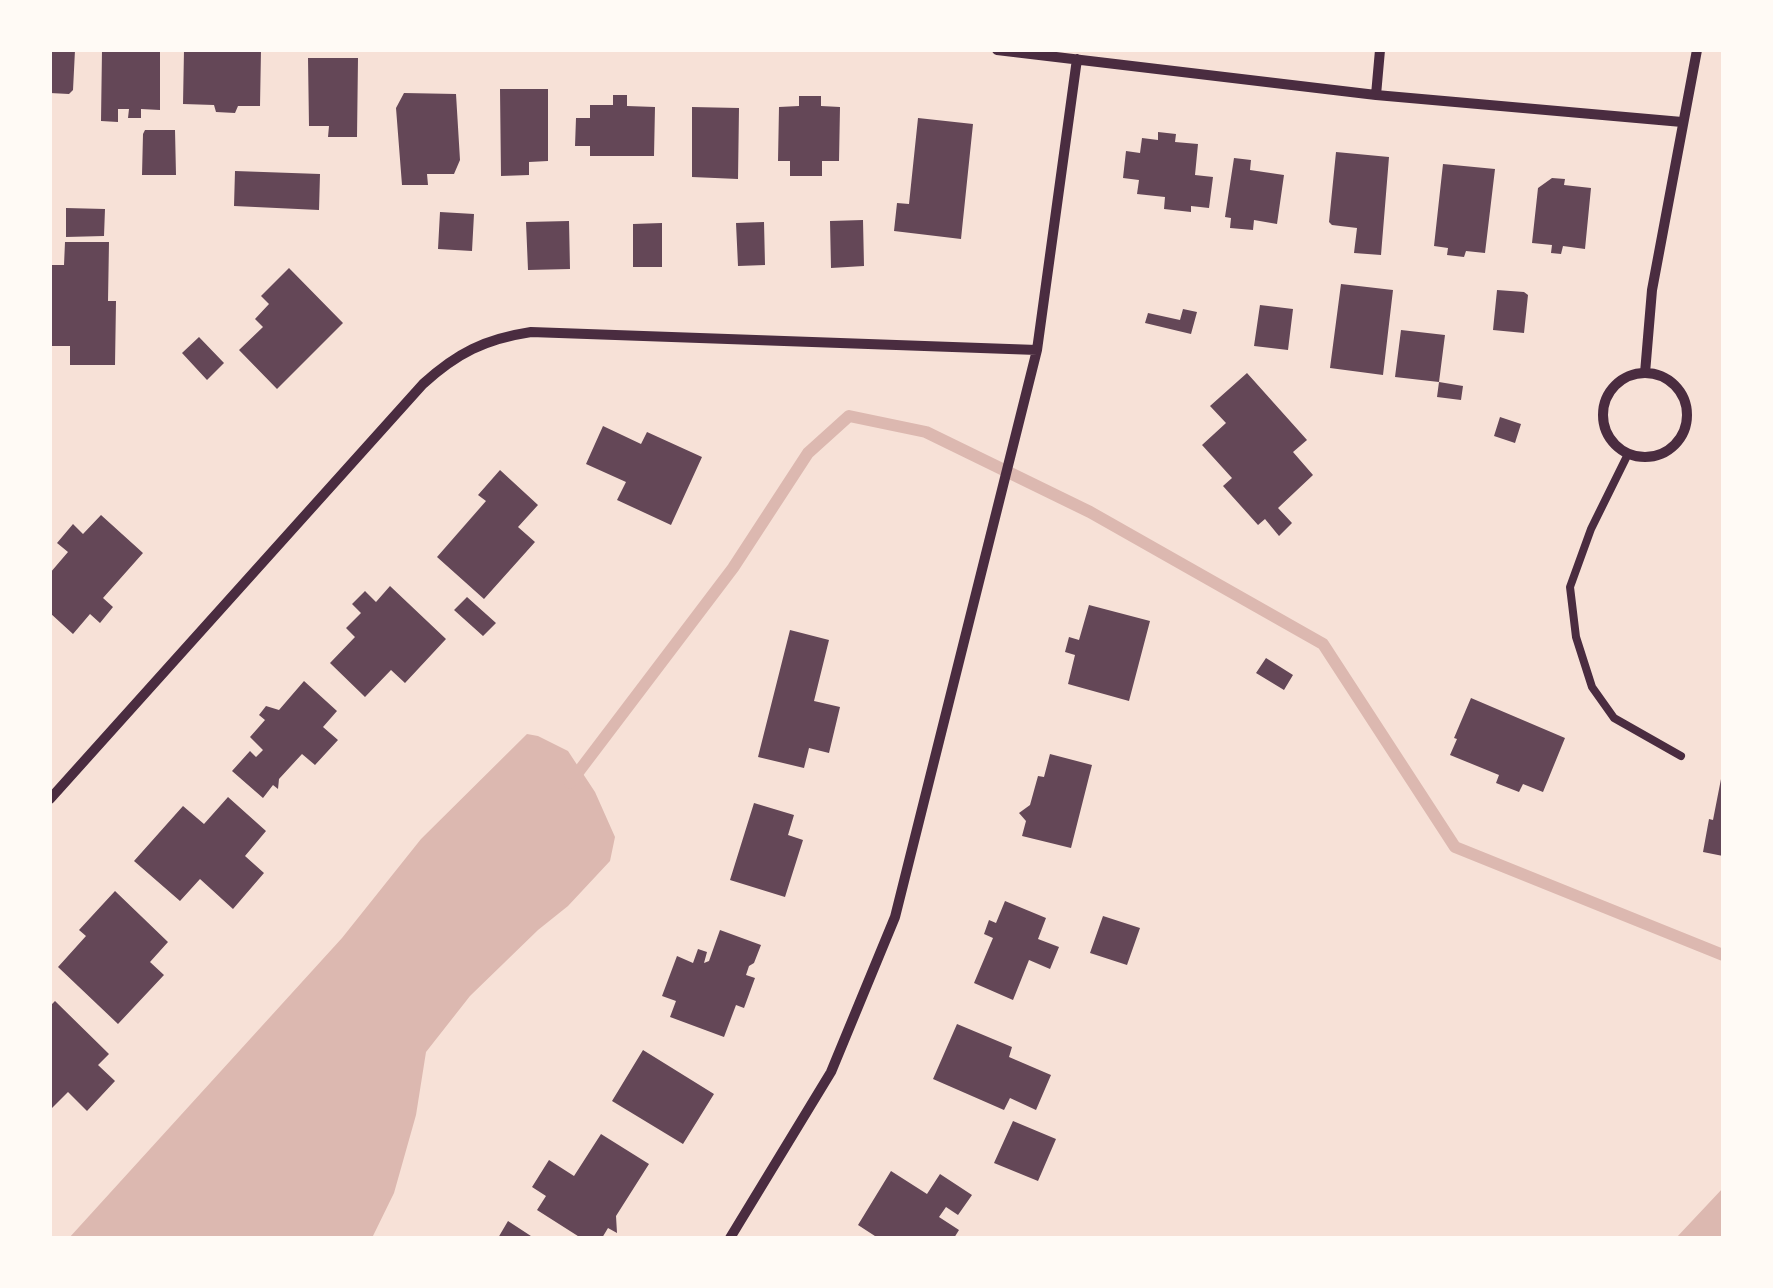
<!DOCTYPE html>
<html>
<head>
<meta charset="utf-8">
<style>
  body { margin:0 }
  #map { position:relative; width:1773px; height:1288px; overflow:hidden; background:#f7e1d7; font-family:"Asap Condensed",sans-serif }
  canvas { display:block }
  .frame { position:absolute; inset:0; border:52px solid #fffaf5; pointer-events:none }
</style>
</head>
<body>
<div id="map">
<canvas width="1773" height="1288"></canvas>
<div class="frame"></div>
</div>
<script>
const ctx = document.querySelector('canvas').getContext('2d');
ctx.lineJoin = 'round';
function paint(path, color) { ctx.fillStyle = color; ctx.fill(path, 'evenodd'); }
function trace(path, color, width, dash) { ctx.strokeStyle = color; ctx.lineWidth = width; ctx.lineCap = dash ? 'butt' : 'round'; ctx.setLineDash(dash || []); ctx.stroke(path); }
const water = new Path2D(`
  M527 734 538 736 568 751 595 792 615 837 610 861 568 906 538 930 470 996 426 1052 416 1115 394 1193 372 1238H69L342 938 421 839Z
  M1723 1188V1238H1676Z`);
const stream = new Path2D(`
  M570 783 733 568 808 453 849 416 926 432 1090 512 1323 644 1455 847 1723 955`);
const building = new Path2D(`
  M50 50H75L73 90 69 94 50 93Z
  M102 50H160V110L141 109V118H128L129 109H118V122L101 121Z
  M184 50H261L260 106H238L235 113 216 112 214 105 183 104Z
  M308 58H358L357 137H328L329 126H309Z
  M500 89H548V161L529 162V175L501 176Z
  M404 93 456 94 460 160 454 174H427L428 185H402L396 108Z
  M613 95H627V106L655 107 654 156H590V146H575L576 118H590V105H613Z
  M799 96H821V106L840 107 839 161H822V176H790V161H778L779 107 799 106Z
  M692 107 739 108 738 179 692 177Z
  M918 118 973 124 961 239 894 231 897 203 909 204Z
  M145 130H175L176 175H142L143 134Z
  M1158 132 1176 134 1175 142 1198 144 1195 175 1213 177 1209 208 1191 206V212L1164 209 1165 197 1137 194 1139 180 1123 178 1126 151 1140 153 1142 138 1158 140Z
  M1336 152 1389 157 1381 255 1354 253 1357 228 1332 225 1329 222Z
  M1234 158 1251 160 1250 170 1284 175 1277 224 1254 220 1253 230 1230 228 1231 218 1225 217Z
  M1443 164 1495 169 1485 253 1466 251 1464 257 1447 255 1448 248 1434 246Z
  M235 171 320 174 319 210 234 206Z
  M1552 178 1565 179 1564 185 1591 188 1585 249 1563 246 1561 254 1551 253 1552 245 1532 243 1538 188Z
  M66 208 105 209 104 236 66 237Z
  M440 212 474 214 472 251 438 249Z
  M863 220 864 266 831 268 830 221Z
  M569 221 570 269 528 270 526 222Z
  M764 222 765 265 738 266 736 223Z
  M662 223V267H633V224Z
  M65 242H109L108 301H116L115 365H70V346H50V265H64Z
  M289 268 343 323 277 389 239 350 263 327 255 319 269 304 261 296Z
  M1341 284 1393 290 1383 375 1330 368Z
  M1497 290 1524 292 1528 295 1524 333 1493 330Z
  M1260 305 1293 309 1288 350 1254 346Z
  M1183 309 1197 312 1191 334 1145 323 1148 313 1180 320Z
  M1401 330 1445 335 1439 382 1395 377Z
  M199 337 224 363 207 380 182 353Z
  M1247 373 1307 440 1293 452 1313 475 1278 508 1292 523 1279 536 1265 519 1258 525 1223 486 1232 478 1202 445 1226 423 1210 406Z
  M1439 382 1463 386 1461 400 1437 397Z
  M1500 417 1521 424 1515 443 1494 436Z
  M603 426 641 444 647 432 702 457 671 525 617 500 626 482 586 464Z
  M500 470 538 505 518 527 535 542 484 599 437 557 486 501 478 495Z
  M101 515 143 553 103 598 113 607 100 623 90 614 73 634 50 613V573L68 552 57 543 73 524 83 534Z
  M390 586 446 639 405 683 391 670 365 697 330 663 355 637 346 628 361 613 352 604 365 591 376 602Z
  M467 597 496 623 483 636 454 610Z
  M1089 605 1150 621 1129 701 1068 684 1075 655 1065 652 1069 637 1079 640Z
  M790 630 829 640 814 701 840 707 829 753 809 748 804 768 758 757Z
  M1266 658 1293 675 1284 690 1256 673Z
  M304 681 337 711 323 727 338 740 315 765 302 754 279 779 278 789 273 785 263 798 232 771 250 751 256 757 263 750 250 737 265 720 259 715 266 706 279 710Z
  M1471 698 1565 738 1543 792 1523 784 1519 792 1496 783 1499 775 1450 755 1457 739 1454 738Z
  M1050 754 1092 765 1071 848 1022 836 1026 821 1019 813 1030 805 1038 776 1044 777Z
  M1721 779H1723V856L1703 852 1709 819 1713 820Z
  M228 797 266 831 245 856 264 873 233 909 200 879 180 901 134 861 183 806 204 824Z
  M754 803 794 815 788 835 803 840 785 897 730 880Z
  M115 891 168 942 150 962 164 975 118 1024 58 967 86 936 79 930Z
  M1005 901 1046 918 1038 939 1059 947 1050 969 1029 960 1013 1000 974 983 993 938 984 934 989 920 996 923Z
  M1103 916 1140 928 1127 965 1090 953Z
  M720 930 761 945 754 963 749 966 746 975 755 978 744 1008 736 1005 724 1037 670 1017 676 1001 662 996 677 956 693 963 698 949 707 952 704 963 709 961Z
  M55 1001 109 1054 98 1065 115 1081 87 1111 68 1092 50 1110V1006Z
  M957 1024 1012 1047 1009 1057 1051 1075 1036 1110 1010 1098 1004 1110 933 1079Z
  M643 1050 714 1094 683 1144 612 1101Z
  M1013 1121 1056 1139 1038 1181 994 1163Z
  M601 1134 649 1164 616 1216 617 1233 608 1228 602 1238H581L537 1210 546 1196 532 1187 549 1160 574 1176Z
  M891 1171 927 1194 940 1174 972 1195 958 1215 946 1207 939 1217 959 1230 954 1238H878L858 1225Z
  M508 1221 534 1238H498Z`);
const service = new Path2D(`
  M1628 454 1591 529 1570 587 1576 637 1592 687 1614 718 1681 756`);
const minor = new Path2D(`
  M997 50 1376 95 1682 122
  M1376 95 1380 50
  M1603 415a42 42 0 1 1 84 0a42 42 0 1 1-84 0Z
  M1645 373 1652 290 1697 50
  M50 799 423 384C457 353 485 339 531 332L1037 350
  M730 1238 831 1072 895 917 1037 350 1077 59`);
paint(water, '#dcb8b0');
trace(stream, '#dcb8b0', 12);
paint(building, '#644757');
trace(service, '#4a2c40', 8);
trace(minor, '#4a2c40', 10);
</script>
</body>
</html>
